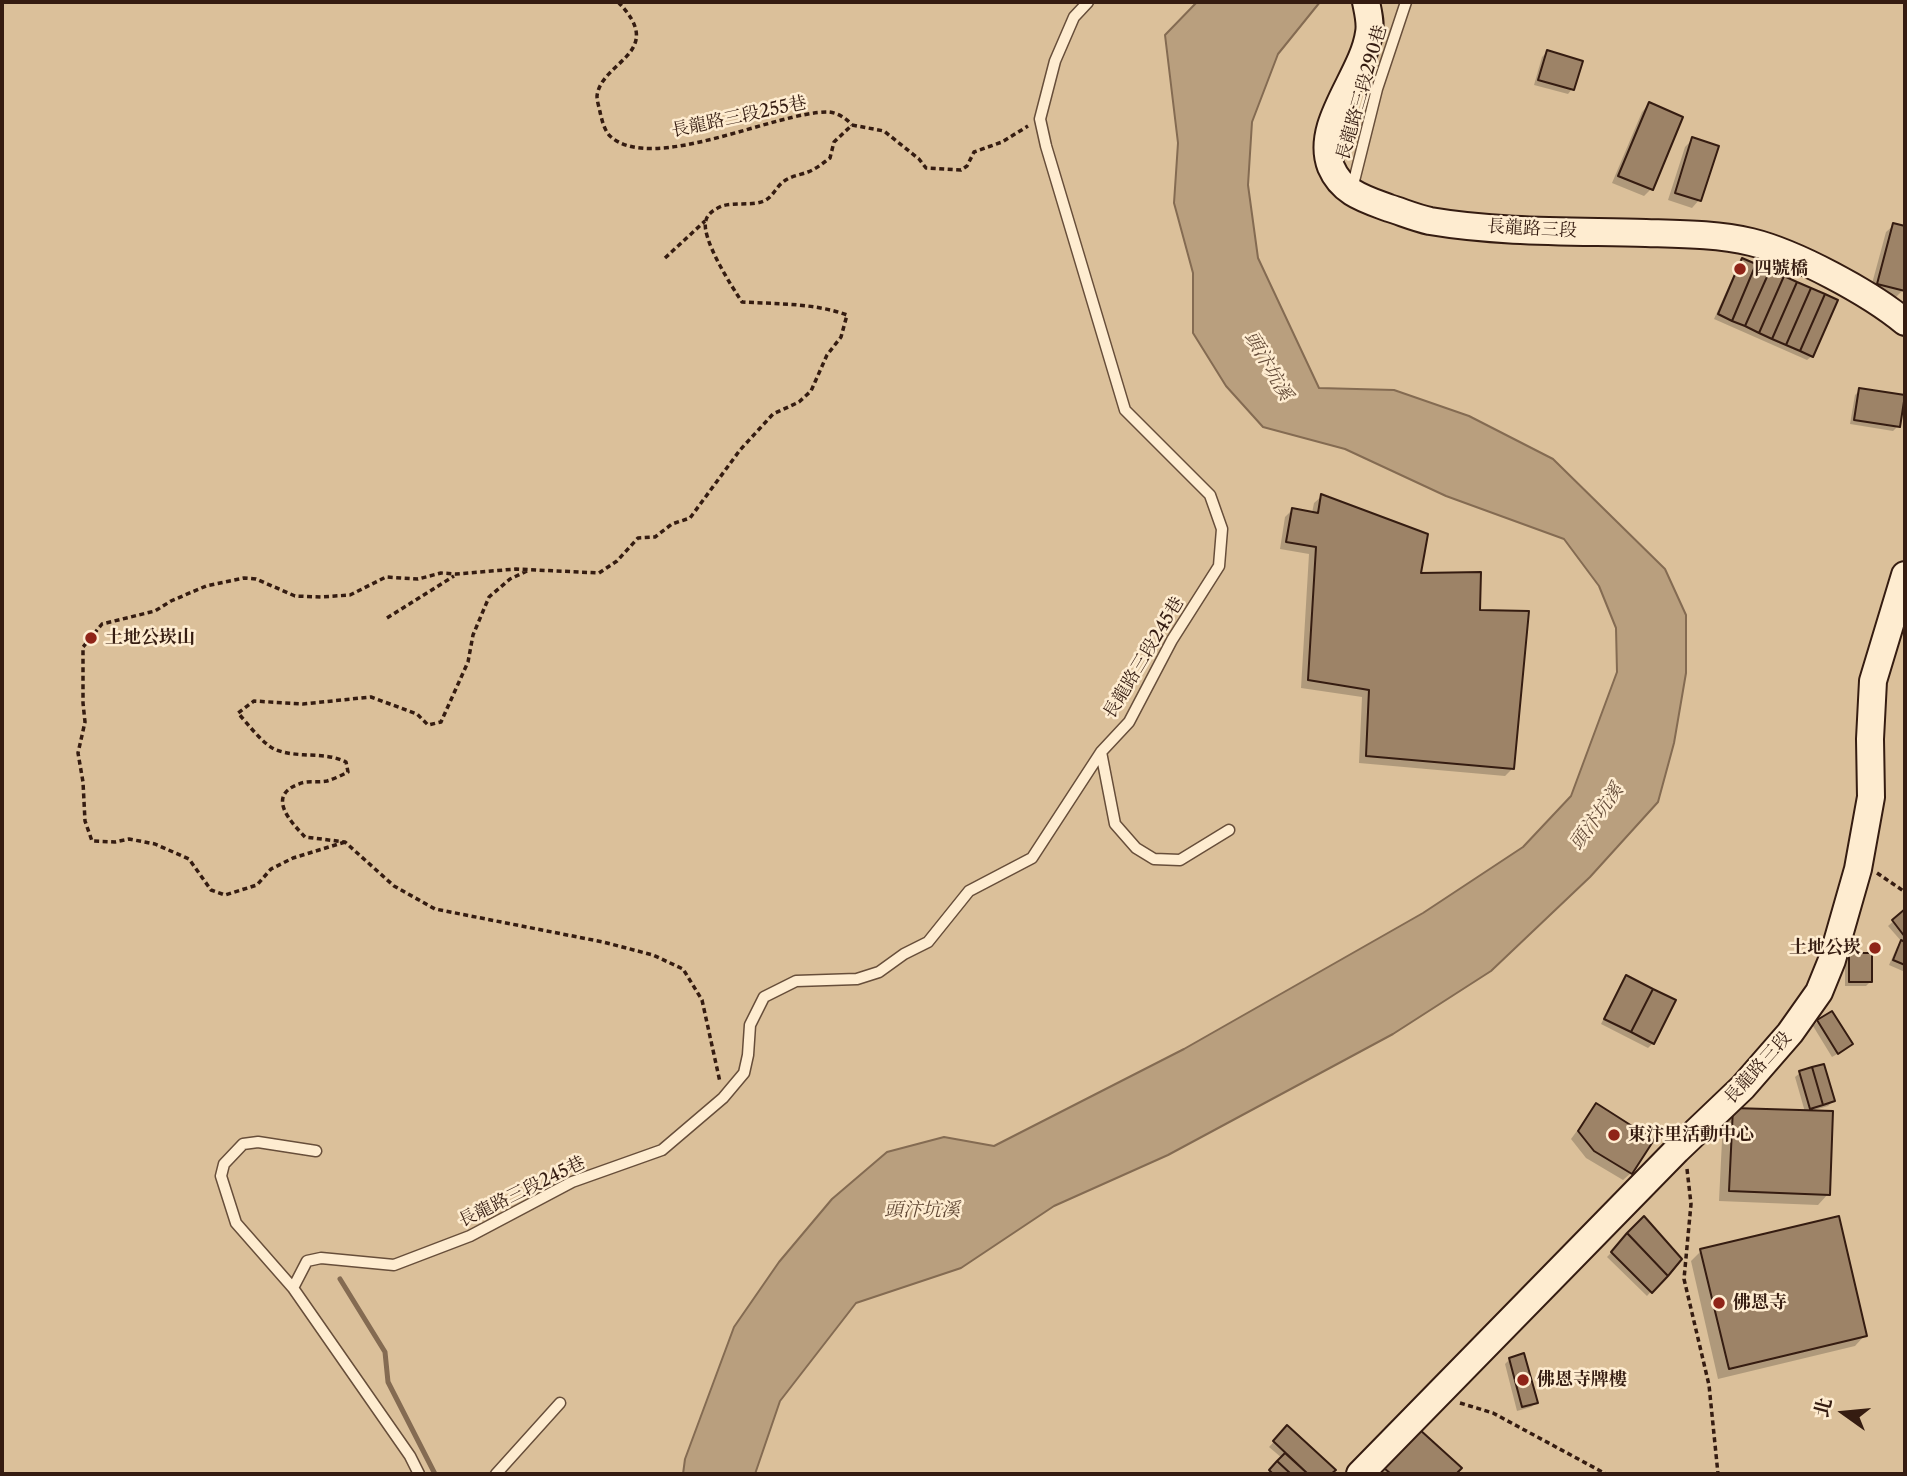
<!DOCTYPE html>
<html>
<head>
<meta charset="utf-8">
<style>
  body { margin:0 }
  #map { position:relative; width:1907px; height:1476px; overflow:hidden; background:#fde2b6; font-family:"Libre Caslon Text","Noto Serif TC",serif }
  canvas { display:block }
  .frame { position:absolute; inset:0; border:4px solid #351c11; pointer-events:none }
  .north { position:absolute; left:1809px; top:1378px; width:70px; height:70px; -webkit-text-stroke:5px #feecd0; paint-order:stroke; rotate:285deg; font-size:19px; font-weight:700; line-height:28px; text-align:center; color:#351c11 }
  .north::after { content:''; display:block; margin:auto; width:24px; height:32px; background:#351c11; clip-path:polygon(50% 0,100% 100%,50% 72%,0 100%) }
</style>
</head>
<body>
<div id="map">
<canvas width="1907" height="1476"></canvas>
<div class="frame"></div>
<div class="north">北</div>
</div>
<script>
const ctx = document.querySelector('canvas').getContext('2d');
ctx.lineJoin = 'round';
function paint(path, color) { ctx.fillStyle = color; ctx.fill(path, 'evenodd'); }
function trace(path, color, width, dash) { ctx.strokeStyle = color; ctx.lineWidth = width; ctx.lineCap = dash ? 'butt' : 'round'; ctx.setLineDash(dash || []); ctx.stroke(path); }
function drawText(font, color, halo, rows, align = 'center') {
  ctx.font = font + ' "Libre Caslon Text","Noto Serif TC",serif'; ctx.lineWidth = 5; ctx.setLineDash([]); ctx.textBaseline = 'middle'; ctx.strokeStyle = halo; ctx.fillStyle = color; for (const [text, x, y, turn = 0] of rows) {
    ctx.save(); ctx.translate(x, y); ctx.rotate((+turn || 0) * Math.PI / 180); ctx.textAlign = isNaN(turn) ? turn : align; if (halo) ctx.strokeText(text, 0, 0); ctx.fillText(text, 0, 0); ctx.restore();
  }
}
const green = new Path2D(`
  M2 2H1905V1474H2Z`);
const water = new Path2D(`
  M1197 2H1320L1278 54 1252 122 1248 185 1258 258 1319 388 1394 390 1469 416 1553 459 1665 569 1686 615V673L1674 743 1658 802 1590 877 1491 971 1393 1034 1168 1155 1054 1206 961 1268 856 1303 780 1401 755 1474H683L685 1459 734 1327 779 1262 832 1199 887 1152 944 1137 994 1146 1184 1049 1423 913 1523 847 1571 796 1617 672 1616 628 1599 586 1564 539 1446 496 1345 449 1263 427 1226 386 1193 333V273L1174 203 1178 143 1165 35Z`);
const shadow = new Path2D(`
  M1547 52 1572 89 1568 94 1534 85 1542 57Z
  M1649 104 1651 189 1644 196 1612 183 1642 112Z
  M1693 139 1699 200 1692 208 1668 200 1685 147Z
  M1894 225 1905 228V282L1903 290 1895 298 1870 291 1886 232Z
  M1743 260 1812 356 1807 360 1714 319 1738 265Z
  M1860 390 1898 426 1893 431 1850 424 1855 395Z
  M1322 496 1419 574 1478 612 1512 769 1505 776 1359 763 1362 697 1301 688 1309 554 1280 549 1285 517 1292 510 1312 513 1314 503Z
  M1905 911V972L1889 965 1897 947 1902 942 1888 926Z
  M1850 955 1871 981 1866 986H1845V960Z
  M1626 977 1653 1043 1648 1048 1601 1024 1622 982Z
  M1818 1021 1846 1049 1832 1057 1813 1026Z
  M1800 1073 1833 1101 1828 1106 1808 1112 1828 1194 1818 1205 1719 1201 1723 1120 1733 1110 1805 1112 1795 1077Z
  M1596 1105 1631 1173 1623 1180 1586 1158 1571 1139Z
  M1644 1219 1680 1259 1647 1296 1607 1257Z
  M1701 1251 1865 1335 1855 1346 1718 1379 1691 1261Z
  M1510 1359 1536 1403 1531 1407 1517 1411 1505 1364Z
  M1288 1427 1333 1470 1329 1474H1267L1282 1458 1269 1447Z
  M1412 1439 1459 1468 1454 1474H1380Z`);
const stream = new Path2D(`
  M340 1279 385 1352 388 1382 435 1474`);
const building = new Path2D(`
  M1547 50 1583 61 1574 90 1538 80Z
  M1649 102 1683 117 1653 190 1618 176Z
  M1692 137 1719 146 1701 201 1675 193Z
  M1893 223 1905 226V291L1877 284Z
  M1742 258 1756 264 1732 321 1718 314Z
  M1756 264 1770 270 1745 326 1732 321Z
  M1770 270 1784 276 1759 333 1745 326Z
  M1784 276 1797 282 1772 339 1759 333Z
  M1797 282 1811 288 1786 345 1772 339Z
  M1811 288 1825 294 1800 351 1786 345Z
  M1825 294 1838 300 1813 357 1800 351Z
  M1859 388 1905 395 1900 427 1854 420Z
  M1321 494 1428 534 1421 573 1481 572 1480 610 1529 611 1514 769 1366 756 1369 690 1308 680 1316 547 1286 542 1292 508 1318 513Z
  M1905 909V937L1892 920Z
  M1901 940 1905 942V965L1893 960Z
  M1849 953H1872V982H1849Z
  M1626 975 1653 989 1631 1032 1604 1019Z
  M1653 989 1676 1000 1654 1044 1631 1032Z
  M1832 1011 1853 1044 1838 1054 1817 1020Z
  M1824 1064 1835 1101 1823 1105 1812 1067Z
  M1812 1067 1823 1105 1810 1109 1799 1071Z
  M1596 1103 1654 1140 1632 1174 1594 1151 1578 1131Z
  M1733 1108 1833 1111 1830 1195 1729 1191Z
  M1644 1216 1682 1259 1668 1276 1627 1233Z
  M1839 1216 1867 1336 1729 1369 1700 1249Z
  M1627 1233 1668 1276 1652 1293 1611 1252Z
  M1524 1353 1538 1403 1522 1407 1509 1358Z
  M1287 1425 1336 1470 1331 1474H1308L1273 1441Z
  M1419 1429 1462 1468 1456 1474H1391L1384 1468Z
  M1285 1453 1308 1474H1291L1277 1461Z
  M1277 1461 1291 1474H1273L1269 1470Z`);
const path = new Path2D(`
  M618 2C668 53 601 61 597 96 597 101 599 107 600 112 602 120 604 130 610 136 652 175 776 111 829 112 838 113 846 118 852 125
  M852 125 884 131 919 159 926 168 961 170 967 166 974 152 1002 142 1028 126
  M665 258 705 221
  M527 571 510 579 489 597 473 635 468 662 441 722 428 725 417 714 371 697 303 704 254 701 238 713C248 724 261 742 274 749 297 759 325 751 346 762L348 772C342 775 334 779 327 781 318 783 307 780 299 784 265 796 292 823 305 837L345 842 394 886 435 909 603 942 653 955 683 969 702 1000 720 1082
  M387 618 454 576
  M345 842 293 858 271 869 257 885 225 895 211 890 189 859 155 844 129 839 115 842 92 841 85 821 83 782 78 753 85 722 83 703V647L102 624 155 611 171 601 206 586 244 578 256 579 295 596 321 597 350 595 386 577 418 579 441 573 456 574 516 569 599 573 617 561 638 538 655 537 672 524 690 518 740 450 773 414 799 402 811 391 827 355 841 337 847 315C814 303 777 304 742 302 732 287 700 237 706 220 708 213 715 209 722 206 735 202 752 206 764 201 773 197 776 187 783 182 790 176 800 175 808 172 816 169 823 163 830 158L834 142 852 125
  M1877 873 1905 892
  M1687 1169 1691 1204 1684 1279 1709 1385 1718 1474
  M1460 1403 1493 1413 1606 1474`);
const lane = new Path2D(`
  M1352 189 1377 89 1406 2
  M1101 752 1115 824 1136 848 1154 859 1180 860 1229 830
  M293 1288 236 1223 221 1176 224 1164 243 1144 258 1142 316 1151
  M419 1474 410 1456 293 1288 307 1261 321 1258 394 1265 470 1236 572 1182 662 1150 723 1098 744 1073 748 1055 750 1025 764 997 796 981 857 979 879 972 904 954 928 942 969 891 1032 858 1101 752 1129 722 1172 640 1219 566 1222 529 1210 495 1125 410 1046 146 1040 119 1055 61 1074 17 1088 2
  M496 1474 560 1403`);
const secondary = new Path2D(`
  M1366 2C1368 12 1371 23 1369 33 1363 76 1314 124 1331 167 1342 193 1365 199 1389 208 1402 212 1416 218 1430 221 1501 233 1574 231 1646 233 1681 234 1717 234 1751 242 1796 253 1870 293 1905 322
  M1360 1474 1677 1150 1743 1087 1790 1033 1819 992 1832 960 1858 869 1871 797 1870 739 1873 681 1905 575`);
const markers = [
  [1740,269,7,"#8f2418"],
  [91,638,7,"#8f2418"],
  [1875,948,7,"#8f2418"],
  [1614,1135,7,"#8f2418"],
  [1719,1303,7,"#8f2418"],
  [1523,1380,7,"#8f2418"]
];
const streetNames = [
  ["長龍路三段290巷",1362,93,-74],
  ["長龍路三段255巷",739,117,-12],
  ["長龍路三段",1532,229,3],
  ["長龍路三段245巷",1144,658,-59],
  ["長龍路三段",1758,1068,-48],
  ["長龍路三段245巷",522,1192,-26]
];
const poiNames = [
  ["四號橋",1754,269],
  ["土地公崁山",105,638],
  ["土地公崁",1861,948,"right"],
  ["東汴里活動中心",1628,1135],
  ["佛恩寺",1733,1303],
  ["佛恩寺牌樓",1537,1380]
];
const waterNames = [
  ["頭汴坑溪",1268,366,60],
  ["頭汴坑溪",1597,817,-54],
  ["頭汴坑溪",922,1211]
];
paint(green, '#dbc09a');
paint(water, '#b99f7e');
trace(water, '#846b52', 2);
paint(shadow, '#0003');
trace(stream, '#846b52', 5);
paint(building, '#9d8367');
trace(building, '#351c11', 2);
trace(lane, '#674e3a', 13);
trace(secondary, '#351c11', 30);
trace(path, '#351c11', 3.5, [5, 3.5]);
trace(lane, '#feecd0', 10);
trace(secondary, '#feecd0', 26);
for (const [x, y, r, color] of markers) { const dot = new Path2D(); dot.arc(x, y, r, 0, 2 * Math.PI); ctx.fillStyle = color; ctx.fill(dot); trace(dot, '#feecd0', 2.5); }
drawText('18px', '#351c11', '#feecd0', streetNames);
drawText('bold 18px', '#351c11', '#feecd0', poiNames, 'left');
drawText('italic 19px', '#634a37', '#feecd0', waterNames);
</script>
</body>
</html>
